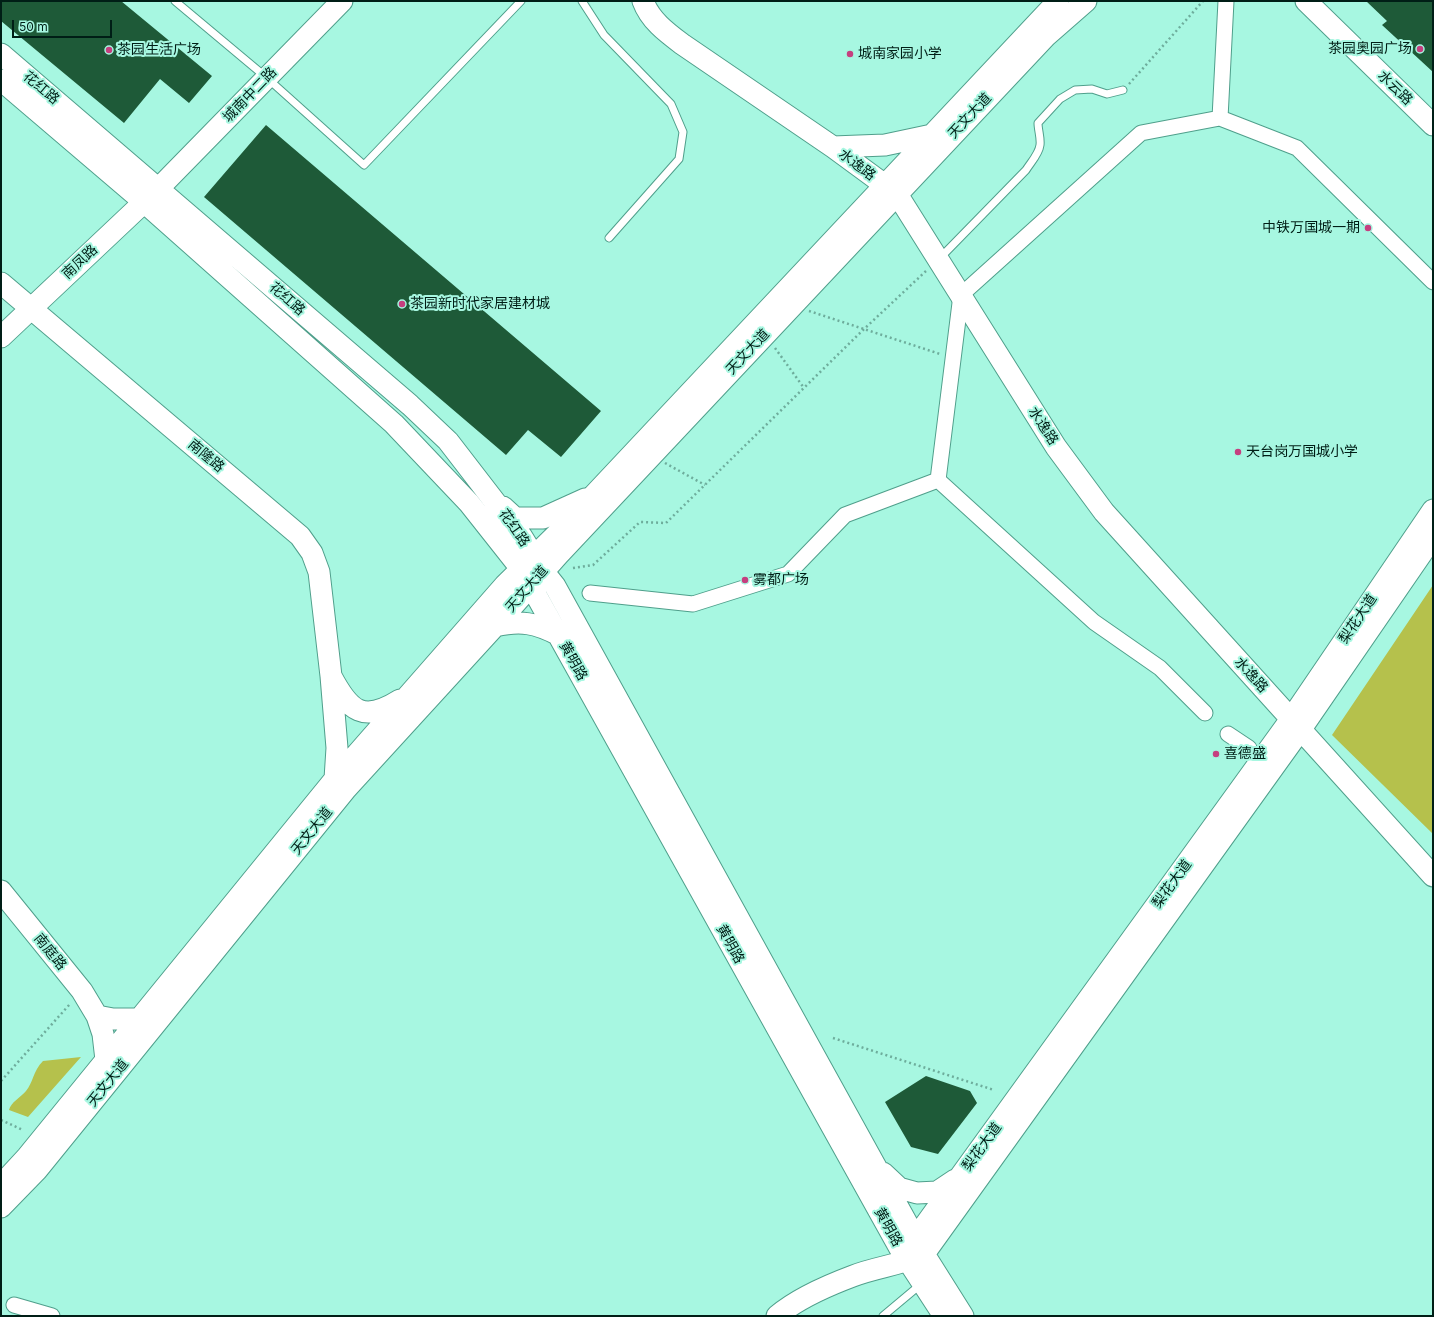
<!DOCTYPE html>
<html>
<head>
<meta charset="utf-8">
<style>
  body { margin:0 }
  #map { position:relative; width:1434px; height:1317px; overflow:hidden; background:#a7f7e1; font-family:Inter,sans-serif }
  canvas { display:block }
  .frame { position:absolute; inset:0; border:2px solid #001e16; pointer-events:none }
  .scale { position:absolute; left:12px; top:20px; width:100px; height:18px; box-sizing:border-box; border:2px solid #001e16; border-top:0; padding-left:5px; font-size:12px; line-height:14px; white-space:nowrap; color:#001e16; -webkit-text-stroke:3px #a7f7e1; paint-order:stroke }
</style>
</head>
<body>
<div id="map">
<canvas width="1434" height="1317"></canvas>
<div class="frame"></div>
<div class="scale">50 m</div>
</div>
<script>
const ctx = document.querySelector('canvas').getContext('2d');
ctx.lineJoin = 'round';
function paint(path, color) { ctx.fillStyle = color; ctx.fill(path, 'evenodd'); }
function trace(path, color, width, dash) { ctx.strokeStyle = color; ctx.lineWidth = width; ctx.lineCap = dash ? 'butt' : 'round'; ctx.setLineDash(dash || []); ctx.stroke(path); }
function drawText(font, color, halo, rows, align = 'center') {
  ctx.font = font + ' Inter,"Noto Sans SC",sans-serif'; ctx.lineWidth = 4; ctx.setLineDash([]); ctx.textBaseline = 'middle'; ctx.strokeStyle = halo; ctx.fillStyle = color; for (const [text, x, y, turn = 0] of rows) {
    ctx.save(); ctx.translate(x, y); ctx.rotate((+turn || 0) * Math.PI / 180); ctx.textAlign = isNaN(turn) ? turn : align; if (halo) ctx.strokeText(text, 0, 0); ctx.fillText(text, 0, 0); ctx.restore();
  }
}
const green = new Path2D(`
  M1433 585V834L1332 735Z
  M81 1057 28 1117 9 1110C11 1102 20 1098 26 1091 33 1083 33 1071 43 1061Z`);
const building = new Path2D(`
  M1 1H121L212 76 189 103 160 79 124 123 1 21Z
  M1366 1H1433V72L1382 25 1387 21Z
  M266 125 601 411 561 457 528 430 506 455 204 197Z
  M926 1076 970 1091 977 1103 938 1154 911 1147 885 1102Z`);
const path = new Path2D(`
  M1129 84 1203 1
  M809 311 940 354
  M775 348 804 388
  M665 463 705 485
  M573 568 593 565 640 522 666 523 863 330 926 271
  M833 1038 994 1090
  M1 1081 70 1004
  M1 1120 23 1130`);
const lane = new Path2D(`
  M175 1 267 78 364 165 521 1
  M582 1 604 35 671 104 683 132 679 159 609 238
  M940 258 1026 170C1031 162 1039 154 1040 145 1041 138 1038 130 1038 123L1060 99 1075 90 1092 89 1107 94 1123 90
  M883 1316 920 1285`);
const street = new Path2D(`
  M1220 118 1226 1
  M938 480 961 295 1141 133 1220 118 1297 148 1433 282
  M590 593 693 604 788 574 845 515 938 480 1094 622 1160 668 1205 713
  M1228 734 1249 748
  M14 1305 52 1316`);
const secondary = new Path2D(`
  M643 1C650 20 666 32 682 44L833 147 897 194 1056 447 1104 512 1433 876
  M1306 1 1433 125
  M1 54 410 405 448 441 522 537 543 571 555 586 924 1254 963 1316
  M1 80 144 202 394 424 469 503 522 570 899 1247 944 1316
  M833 147 885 145 932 135
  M1 283 300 536 312 553 319 572 331 676
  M1 337 159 188 342 1
  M503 507 515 518H543L585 499
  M495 626C521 620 536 623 559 635
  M335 779 337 748 331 676C350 712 363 723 400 700
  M1 891 82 991 97 1016 103 1034 106 1060
  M97 1016 113 1019H140
  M883 1173 899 1188 917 1193 937 1192 955 1180
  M1 1185 27 1157 335 779 505 585 560 531 1058 1
  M1 1207 37 1170 346 789 495 626 559 554 1046 36 1086 1
  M905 1244 915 1239 1291 719 1433 510
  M777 1316C797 1299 829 1285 853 1276 876 1267 901 1265 924 1254L1301 729 1433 537`);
const markers = [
  [1420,49,4,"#c53f7f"],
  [109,50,4,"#c53f7f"],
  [850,54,4,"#c53f7f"],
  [1368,228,4,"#c53f7f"],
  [402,304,4,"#c53f7f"],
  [1238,452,4,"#c53f7f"],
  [745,580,4,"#c53f7f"],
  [1216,754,4,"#c53f7f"]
];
const poiNames = [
  ["茶园奥园广场",1412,49,"right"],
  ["茶园生活广场",117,50],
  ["城南家园小学",858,54],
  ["中铁万国城一期",1360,228,"right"],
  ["茶园新时代家居建材城",410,304],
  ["天台岗万国城小学",1246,452],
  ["雾都广场",753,580],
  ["喜德盛",1224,754]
];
const streetNames = [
  ["花红路",41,88,40],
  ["水云路",1395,88,44],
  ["城南中二路",250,95,-46],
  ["天文大道",970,116,-47],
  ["水逸路",857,165,37],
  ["南凤路",80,262,-43],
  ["花红路",287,299,41],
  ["天文大道",748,352,-47],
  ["水逸路",1043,426,57],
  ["南隆路",206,456,40],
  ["花红路",514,528,55],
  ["天文大道",527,589,-49],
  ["梨花大道",1358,619,-56],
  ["黄明路",573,661,61],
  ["水逸路",1251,675,48],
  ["天文大道",312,831,-51],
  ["梨花大道",1172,884,-54],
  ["黄明路",730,944,61],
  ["南庭路",50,952,51],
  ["天文大道",108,1083,-51],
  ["梨花大道",982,1147,-54],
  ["黄明路",888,1227,61]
];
paint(green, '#b5c14c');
paint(building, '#1e5a38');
trace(lane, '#4f9f8b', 9);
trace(street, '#4f9f8b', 17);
trace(secondary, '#4f9f8b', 23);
trace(path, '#6ead9c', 2.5, [2, 3]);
trace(lane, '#fff', 7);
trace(street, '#fff', 15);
trace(secondary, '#fff', 21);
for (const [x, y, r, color] of markers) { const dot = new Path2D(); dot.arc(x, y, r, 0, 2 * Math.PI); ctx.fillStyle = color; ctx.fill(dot); trace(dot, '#a7f7e1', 1.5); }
drawText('14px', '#001e16', '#a7f7e1', poiNames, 'left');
drawText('14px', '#001e16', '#a7f7e1', streetNames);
</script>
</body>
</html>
